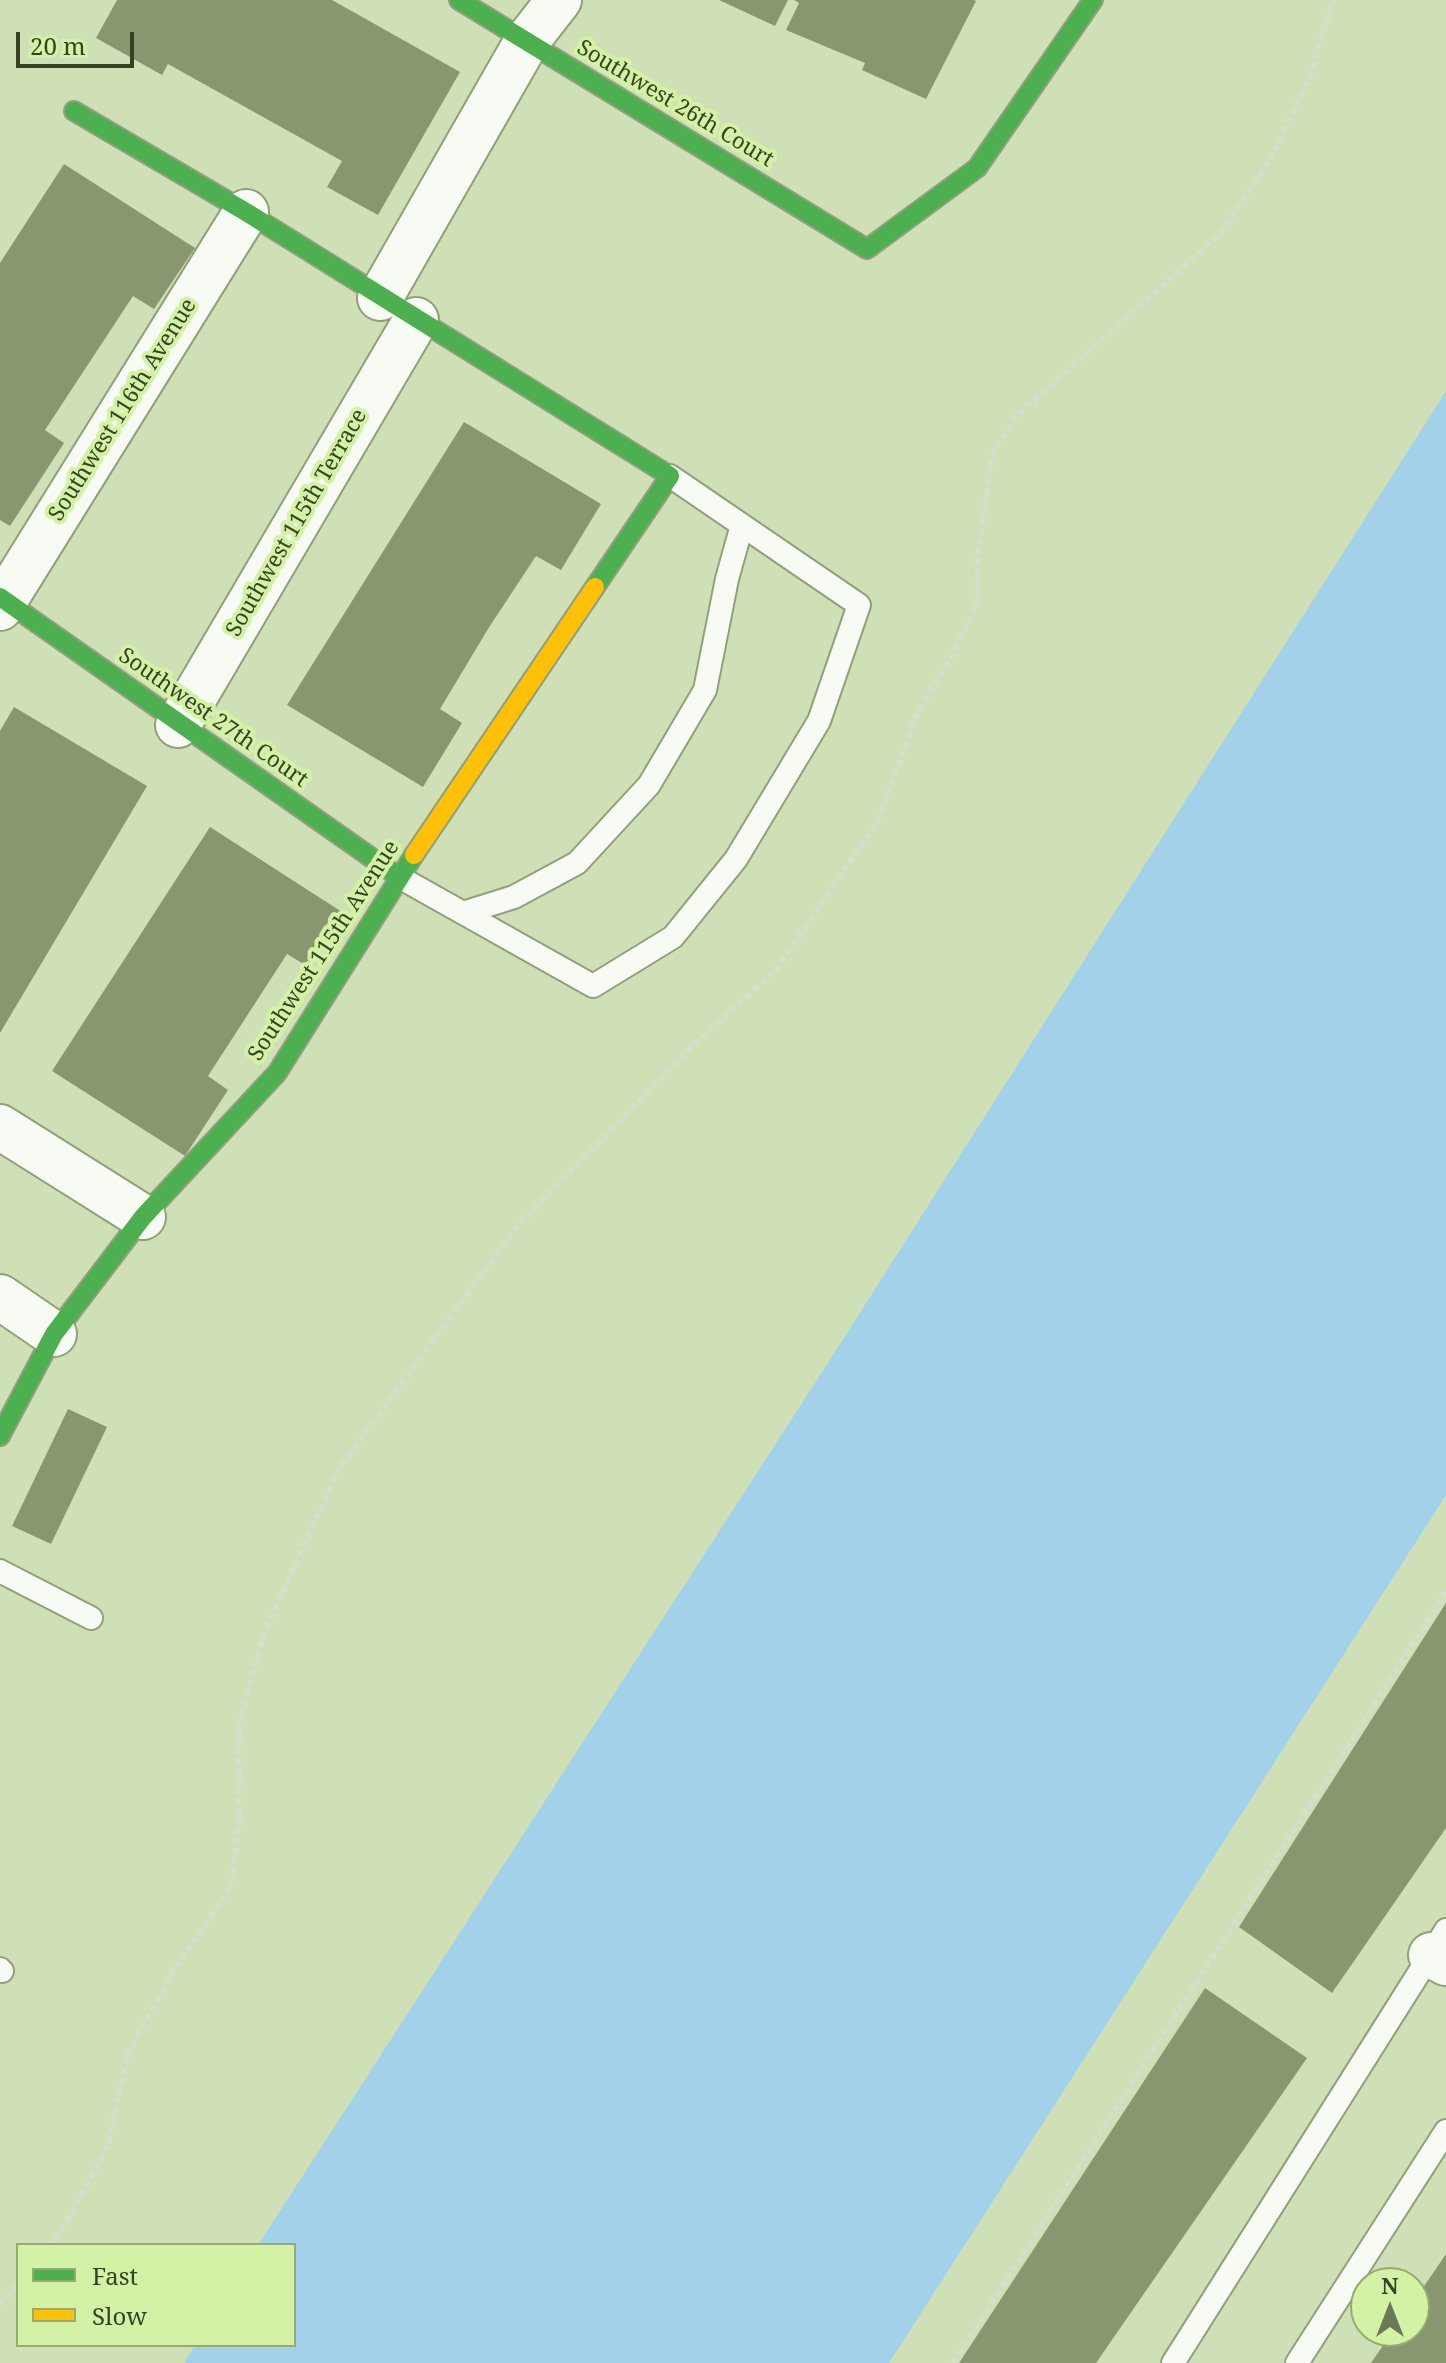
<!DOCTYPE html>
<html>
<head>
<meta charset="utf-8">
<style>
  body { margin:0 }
  #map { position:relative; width:1446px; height:2363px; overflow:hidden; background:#d0e0b6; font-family:"Noto Serif",serif }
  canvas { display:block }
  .legend { position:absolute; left:16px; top:2243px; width:280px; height:104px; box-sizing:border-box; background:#d3f2a5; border:2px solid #94ac71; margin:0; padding:10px 14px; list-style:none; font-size:24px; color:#364223 }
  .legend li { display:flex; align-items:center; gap:16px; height:40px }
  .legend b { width:40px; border:2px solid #94ac71 }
  .north { position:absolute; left:1350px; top:2267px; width:80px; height:80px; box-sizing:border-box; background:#d3f2a5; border:2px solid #94ac71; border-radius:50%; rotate:0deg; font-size:22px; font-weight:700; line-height:32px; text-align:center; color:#364223 }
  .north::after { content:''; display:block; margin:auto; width:28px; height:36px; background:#6c7956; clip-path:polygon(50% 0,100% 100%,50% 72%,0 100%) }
  .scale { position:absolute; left:16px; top:32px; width:118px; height:36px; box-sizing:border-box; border:4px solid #364223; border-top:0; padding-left:10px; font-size:24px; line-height:28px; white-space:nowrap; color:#364223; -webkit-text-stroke:6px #d3f2a5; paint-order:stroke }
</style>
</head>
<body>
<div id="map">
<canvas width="1446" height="2363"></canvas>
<ul class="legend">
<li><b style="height:10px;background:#4caf50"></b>Fast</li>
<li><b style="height:10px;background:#ffc107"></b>Slow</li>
</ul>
<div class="north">N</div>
<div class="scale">20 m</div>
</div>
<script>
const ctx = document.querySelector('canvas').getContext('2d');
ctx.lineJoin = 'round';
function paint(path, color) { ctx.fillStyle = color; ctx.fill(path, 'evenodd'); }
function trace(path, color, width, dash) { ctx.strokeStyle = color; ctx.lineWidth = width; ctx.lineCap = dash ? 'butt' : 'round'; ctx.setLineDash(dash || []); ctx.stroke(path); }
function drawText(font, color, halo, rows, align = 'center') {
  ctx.font = font + ' "Noto Serif",serif'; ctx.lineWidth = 8; ctx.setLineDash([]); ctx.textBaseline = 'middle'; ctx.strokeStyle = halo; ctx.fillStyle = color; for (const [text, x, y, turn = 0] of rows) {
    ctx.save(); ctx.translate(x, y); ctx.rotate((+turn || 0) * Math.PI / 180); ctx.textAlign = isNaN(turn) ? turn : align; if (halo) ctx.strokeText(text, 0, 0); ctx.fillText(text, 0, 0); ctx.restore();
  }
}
const water = new Path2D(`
  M1446 391V1495L889 2363H184L195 2345H294V2245H258L835 1352Z`);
const building = new Path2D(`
  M117 0H332L460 72 378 215 327 187 342 161 168 64 162 75 96 38Z
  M719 0H788L775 26Z
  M794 0H974L976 1 926 99 862 70 865 63 786 30 799 3Z
  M64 164 195 248 154 309 133 296 45 430 64 443 10 526 0 520V263Z
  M464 422 601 504 561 570 536 556 488 629 440 709 462 723 423 787 287 705Z
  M14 707 147 786 0 1033V731Z
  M210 827 342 912 307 966 287 954 208 1076 228 1090 185 1156 52 1071Z
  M68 1409 107 1427 51 1544 12 1526Z
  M1446 1603V1828L1332 1993 1239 1927Z
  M1205 1988 1307 2058 1096 2363H959Z
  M1446 2254V2363H1371L1393 2331H1414V2301Z`);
const path = new Path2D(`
  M48 2245 64 2226 107 2148 128 2053 175 1969 231 1887 239 1824V1723L266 1628 340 1467 520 1223 695 1043 776 970 878 821 918 711 951 658 976 606 978 553 992 455 1014 418 1219 235 1268 163 1310 77 1333 0
  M0 2304 18 2284
  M953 2363 1446 1592`);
const lane = new Path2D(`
  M399 877 593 986 673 937 736 859 819 721 859 605 670 476
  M463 913 514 897 577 863 649 785 705 690 727 579 742 525
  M0 1571 91 1618
  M0 1969 2 1971
  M1173 2363 1446 1930
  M1297 2363 1446 2131`);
const street = new Path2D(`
  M380 298 527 41 559 0
  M0 608 246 212
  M178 725 416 320
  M0 1127 143 1217
  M0 1297 54 1334
  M1431 1955 1446 1963`);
const fast = new Path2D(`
  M459 0 867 249 977 168 1093 0
  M74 111 246 212 670 476 595 587
  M0 597 399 877
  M0 1436 54 1334 143 1217 277 1073 414 855`);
const slow = new Path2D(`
  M414 855 595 587`);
const streetNames = [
  ["Southwest 26th Court",675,104,31],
  ["Southwest 116th Avenue",123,410,-58],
  ["Southwest 115th Terrace",297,523,-60],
  ["Southwest 27th Court",213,718,35],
  ["Southwest 115th Avenue",324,951,-57]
];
paint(water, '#a2d1e9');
paint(building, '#899770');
trace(lane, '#929f7d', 26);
trace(street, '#929f7d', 48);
trace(fast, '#929f7d', 22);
trace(slow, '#929f7d', 22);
trace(path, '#d8ddcf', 5, [6, 4]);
trace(lane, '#f8faf4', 22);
trace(street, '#f8faf4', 44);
trace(fast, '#4caf50', 18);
trace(slow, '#ffc107', 18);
drawText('22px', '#364223', '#d3f2a5', streetNames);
</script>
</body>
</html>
